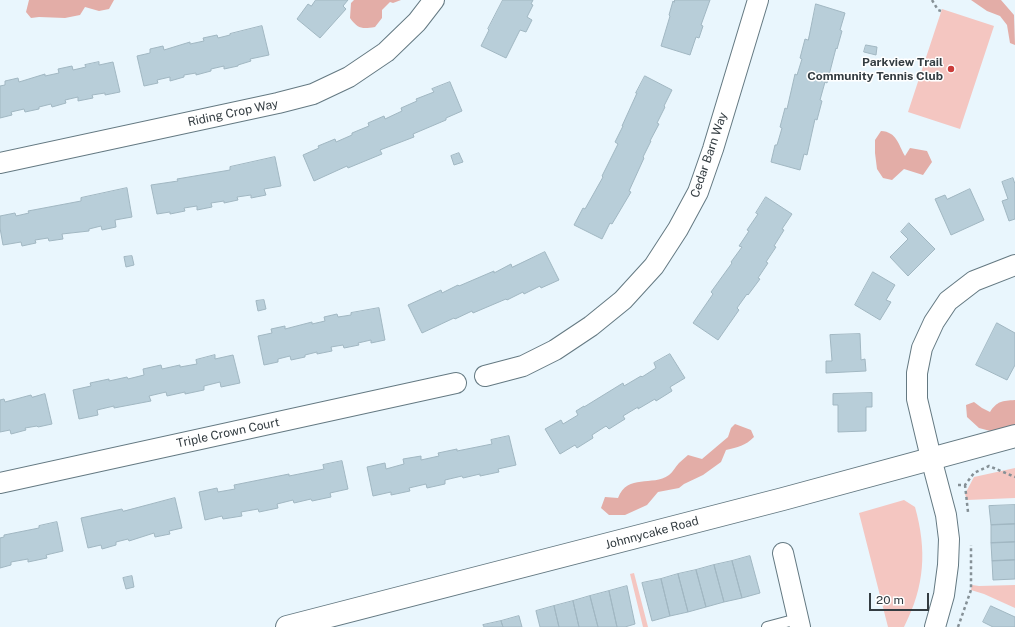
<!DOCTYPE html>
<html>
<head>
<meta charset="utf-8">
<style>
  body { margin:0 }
  #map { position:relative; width:1015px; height:627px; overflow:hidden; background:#e9f6fd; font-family:"Public Sans",sans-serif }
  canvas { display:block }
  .scale { position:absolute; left:869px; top:593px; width:60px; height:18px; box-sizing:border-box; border:2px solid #333c41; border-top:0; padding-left:5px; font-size:12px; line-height:14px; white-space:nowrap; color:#333c41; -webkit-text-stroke:3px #fff; paint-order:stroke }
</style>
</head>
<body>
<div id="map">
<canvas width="1015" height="627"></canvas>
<div class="scale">20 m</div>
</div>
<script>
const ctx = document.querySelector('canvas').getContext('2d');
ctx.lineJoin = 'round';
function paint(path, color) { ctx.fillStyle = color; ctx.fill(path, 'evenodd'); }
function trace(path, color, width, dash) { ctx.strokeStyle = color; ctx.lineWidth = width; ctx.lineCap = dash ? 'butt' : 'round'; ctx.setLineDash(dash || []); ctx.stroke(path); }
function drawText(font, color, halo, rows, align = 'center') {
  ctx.font = font + ' "Public Sans",sans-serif'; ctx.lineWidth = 3; ctx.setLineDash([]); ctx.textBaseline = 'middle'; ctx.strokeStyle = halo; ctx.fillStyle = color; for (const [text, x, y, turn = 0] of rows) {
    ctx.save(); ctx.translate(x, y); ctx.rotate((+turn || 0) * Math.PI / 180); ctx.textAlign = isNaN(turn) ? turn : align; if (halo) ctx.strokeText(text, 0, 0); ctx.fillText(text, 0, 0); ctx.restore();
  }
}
const green = new Path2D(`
  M942 9 994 26 960 129 908 112Z
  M1015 468V498L967 500 965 494 974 477Z
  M904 500 915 507C927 550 925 586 904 627H888L859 513Z
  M634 573 648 627H643L630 574Z
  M972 585 979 586 1015 585V608L984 594 971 590Z`);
const forest = new Path2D(`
  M29 0H114L109 9 99 11 85 7 80 15 65 18 39 17 31 18 26 12Z
  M354 0H401L393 3 390 2 382 10V18L375 27C362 29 358 29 350 18L351 3Z
  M971 0H1001L1014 15 1015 45 1010 43 1007 25 1000 16 987 11Z
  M881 131C897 132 898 144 905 156L910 148 927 151 932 162 923 175 904 169 892 180 883 178 877 169 875 153V140Z
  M1015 400V427L994 432 979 428 967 417 966 405 974 402 982 408 990 412C997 401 1002 401 1015 400Z
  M735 424 751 430 754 437C745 446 738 447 726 450L721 462 703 475 684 484 679 488 658 492 647 505 625 515H609L601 508 605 497 618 498C628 473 652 487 669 475 673 472 675 467 679 463 682 460 685 458 688 455L702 459 728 437 731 428Z`);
const building = new Path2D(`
  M316 0H348L343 6 346 9 320 38 297 19 308 4 311 6Z
  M503 0H533L531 4 533 5 527 17 532 20 526 32 520 30 506 58 481 46 489 30 488 29Z
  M675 0H710L701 25 703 26 699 38 696 37 690 55 661 46 670 16 669 15 673 1 674 2Z
  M816 4 845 13 840 30 842 31 837 49 836 48 827 83 825 82 820 100 822 101 817 120 815 119 807 155 804 154 800 170 771 162 775 145H777L782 128 780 127 785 108 787 109 795 74 797 75 802 59 800 58 805 39 808 40Z
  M262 26 269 55 250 59 251 61 238 65V66L224 69V66L211 69V71L196 75V73L184 75V77L170 81V77L157 80 158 83 144 86 137 56 150 53V49L163 46 164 50 190 42V44L204 41 203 38 217 35 218 38 230 35V34Z
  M866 45 877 47 876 55 864 52Z
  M99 62V65L113 62 120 92 105 95V93L92 95 93 98 78 101V97L65 100 66 103 52 107 51 104 39 107V109L25 112 24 109 11 112 12 115 0 118V86L5 85V81L18 78 19 82 45 74V76L59 73 58 69 72 66 73 70 86 67 85 65Z
  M645 76 672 90 664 106 665 107 657 123 659 124 650 141H651L643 157 644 158 629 191 631 192 612 224 610 223 602 239 574 225 583 208 585 209 603 177 602 176 618 144 615 142 623 126H622L637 93H636Z
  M450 82 462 111 446 118V120L413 134 414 137 380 150 382 154 348 168 347 166 314 181 303 155 319 148 318 146 335 139 336 142 352 135V133L369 126 368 123 384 116 385 119 402 111 401 108 417 101 416 99 434 92 432 89Z
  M459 153 463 162 454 165 451 156Z
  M275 157 281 186 264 189 266 195 251 198V195L237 197 238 200 224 203V201L211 203 212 207 197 210V206L184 208 185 211 170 214V212L157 214 151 185 178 181 177 179 230 170V167Z
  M1013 178 1015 184V219L1009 221 1002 201 1008 199 1002 182Z
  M127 188 132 217 115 220 116 227 102 230 101 226 89 229V231L62 234 63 239 49 241 48 238 35 240 36 243 22 246 21 242 3 245 0 228V216L15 213 16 216 29 213 28 211 81 201V198Z
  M970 189 984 220 951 235 935 199 945 195 947 199Z
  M766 197 792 214 782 229 784 230 774 246 776 247 766 262 768 263 758 278 760 279 748 295 747 294 737 308 739 310 718 340 693 323 713 294 711 292 732 263 731 262 742 247 739 246 749 231 747 230 758 214 756 213Z
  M909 223 935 249 908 276 890 257 908 239 901 232Z
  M545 252 559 280 541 288 540 286 524 294 523 292 507 300 506 299 473 313 472 311 455 319 454 318 422 333 408 305 441 290 442 293 458 285 459 286 494 271V273L511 264 512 267Z
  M132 256 134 265 126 267 124 257Z
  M873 272 895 285 886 300 891 302 880 320 855 305Z
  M264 300 266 309 258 311 256 301Z
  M379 308 385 340 371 343V340L358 343 359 345 344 348 343 345 331 347 332 351 317 354V352L305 355V357L291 360 290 356 278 359V362L264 365 258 336 272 333 271 329 285 326V329L312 322V324L325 321 324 317 337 314 338 317 351 315V313Z
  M997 323 1015 333V365L1007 380 976 365Z
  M860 334 861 360 865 359 866 371 826 373V361H832L830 335Z
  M670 354 685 378 670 387 672 391 656 401 655 399 638 409V407L623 416 625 419 609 429 606 426 592 435 593 438 577 448 575 445 560 454 545 429 561 420 563 424 578 415 576 411 584 406V407L623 383 624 386 641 376 642 377 656 368 654 363Z
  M215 355V359L233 355 240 383 221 387 220 382 204 386V390L185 394V392L167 396 166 392 149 396 151 401 114 408V406L97 410 98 415 79 419 73 390 91 386 90 383 109 379V381L127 377 128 379 144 375 143 369 161 365 162 369 180 365V367L197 364 196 360Z
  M872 393V407H866V431L838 432V405H833V394Z
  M45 394 52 424 38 427 37 426 25 428 26 430 11 434 10 430 0 432V400L4 399 5 402 31 395 32 397Z
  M509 436 516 465 498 469 499 472 480 476V474L463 478 462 476 445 480V484L427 488 426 484 409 488 410 491 391 495V492L373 496 367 467 385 463 386 469 404 464 403 459 421 456V460L439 456 438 453 457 449V451L492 444 491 440Z
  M342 461 348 489 330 493 331 497 312 501 311 499 294 503 293 500 277 504 278 508 259 512 258 509 241 512 242 516 223 519 222 516 205 520 199 492 217 488 218 492 235 489 234 485 289 474V476L324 469 323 465Z
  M175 498 182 528 169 531 170 534 155 537 154 533 129 541 128 539 116 542V545L102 549 101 545 88 548 81 518 122 509 123 511Z
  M1015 505V524L991 525 989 506Z
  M57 522 63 551 46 555 47 558 28 562V559L11 562V565L0 568V538L4 537V535L39 528V526Z
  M1015 524V542L991 543V525Z
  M1015 542V560L992 561 991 543Z
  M750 556 760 593 742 598 732 561Z
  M1015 560V579L993 580 992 561Z
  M732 561 742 598 724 602 714 565Z
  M714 565 724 602 706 607 696 570Z
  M696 570 706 607 688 612 678 574Z
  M678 574 688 612 670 616 661 579Z
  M132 576 134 587 126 589 123 578Z
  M661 579 670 616 652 621 642 583Z
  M627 586 635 624 625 627H617L609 591Z
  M609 591 617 627H598L590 596Z
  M590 596 598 627H579L573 601Z
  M573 601 579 627H559L554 606Z
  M554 606 559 627H540L536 611Z
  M991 606 1015 617V627H993L983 622Z
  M519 616 522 627H503L501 621Z
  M501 621 503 627H484L483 625Z`);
const path = new Path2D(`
  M932 0 938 10 941 11
  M958 485H965L974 473 989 466 1015 477
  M965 485 968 512
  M958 627 971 590V545`);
const service = new Path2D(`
  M767 627 797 619`);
const minor = new Path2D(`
  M0 163 278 103 313 94 349 77 386 52 417 22 434 0
  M485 376 523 366 555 350 591 326 623 300 654 266 678 229 698 192 713 149 758 0
  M0 483 456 383
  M783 553 800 627
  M935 627 944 595 948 565 949 539 946 515 931 458 917 399V373L922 348 934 322 948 301 974 281 1015 265`);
const tertiary = new Path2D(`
  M287 627 783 499 1015 436`);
const markers = [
  [951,69,4,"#cb3c3a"]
];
const poiNames = [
  ["Parkview Trail",943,62],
  ["Community Tennis Club",943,76]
];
const streetNames = [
  ["Riding Crop Way",233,113,-12],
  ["Cedar Barn Way",709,155,-71],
  ["Triple Crown Court",228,433,-12],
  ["Johnnycake Road",652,533,-15]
];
paint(green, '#f4c6c1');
paint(forest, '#e3ada7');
paint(building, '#b8ced9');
trace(building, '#a1b7c2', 1);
trace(service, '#647982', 12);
trace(minor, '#647982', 22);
trace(tertiary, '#647982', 24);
trace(path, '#859096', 2.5, [3, 3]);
trace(service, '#fff', 10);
trace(minor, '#fff', 20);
trace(tertiary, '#fff', 22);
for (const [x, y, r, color] of markers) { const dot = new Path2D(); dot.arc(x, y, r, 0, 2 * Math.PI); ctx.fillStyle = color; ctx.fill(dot); trace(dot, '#fff', 1.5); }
drawText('bold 12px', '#333c41', '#fff', poiNames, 'right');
drawText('12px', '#333c41', '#fff', streetNames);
</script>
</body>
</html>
